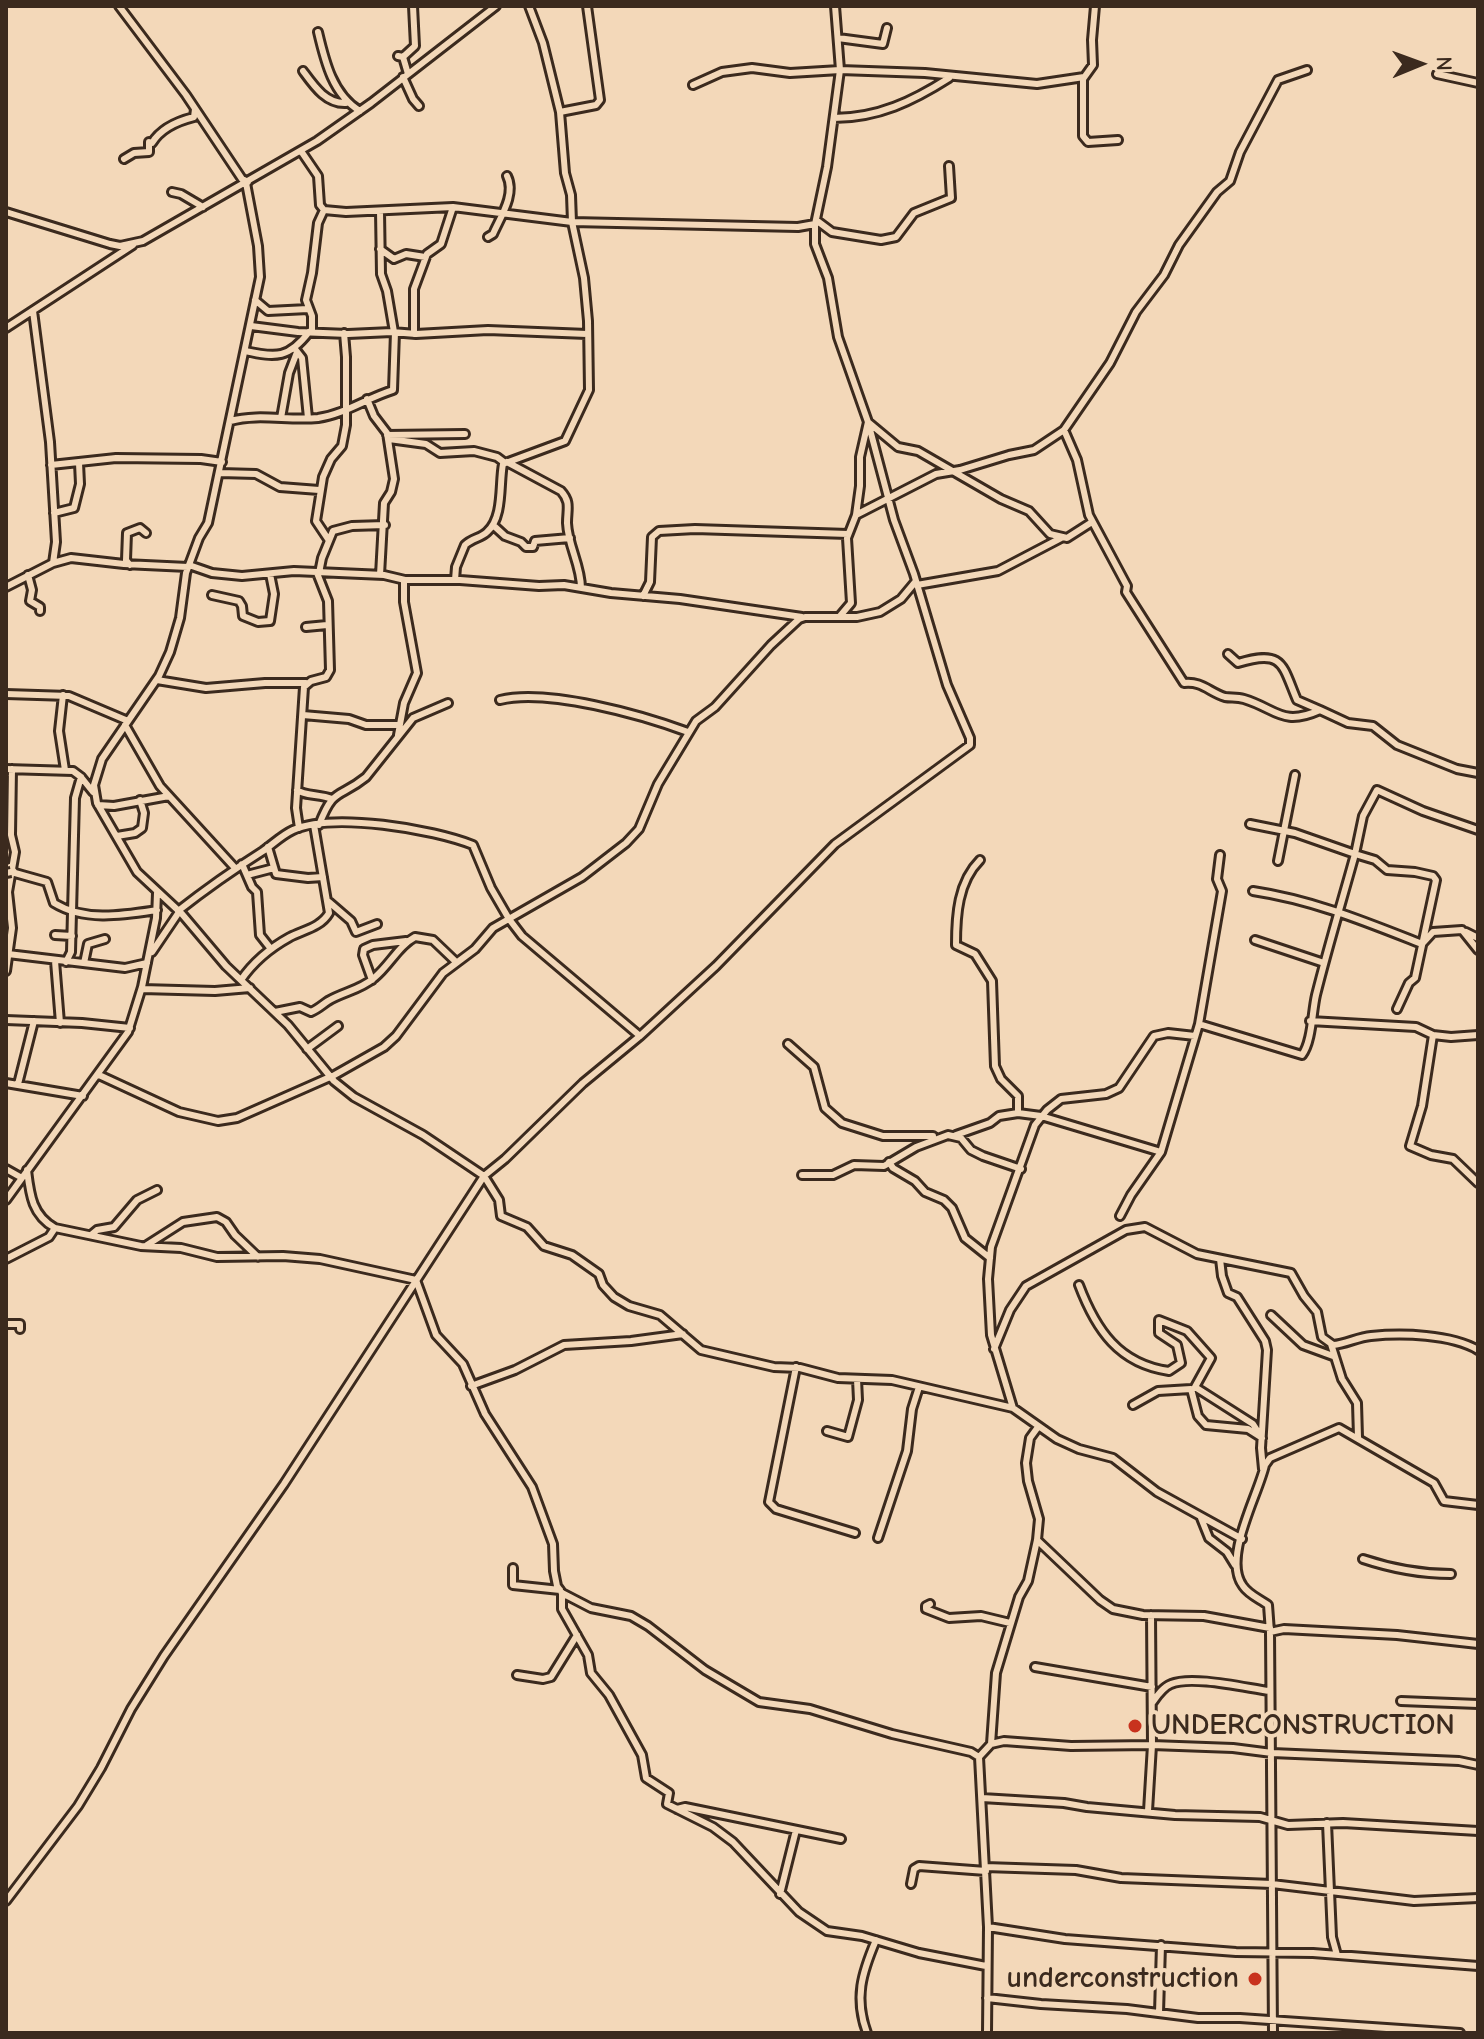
<!DOCTYPE html>
<html>
<head>
<meta charset="utf-8">
<style>
  body { margin:0 }
  #map { position:relative; width:1484px; height:2039px; overflow:hidden; background:#f3d8b9; font-family:"Comic Neue",sans-serif }
  canvas { display:block }
  .frame { position:absolute; inset:0; border:8px solid #3b2a1e; pointer-events:none }
  .north { position:absolute; left:1380px; top:24px; width:80px; height:80px; -webkit-text-stroke:6px #f3d8b9; paint-order:stroke; rotate:89deg; font-size:22px; font-weight:700; line-height:32px; text-align:center; color:#3b2a1e }
  .north::after { content:''; display:block; margin:auto; width:28px; height:36px; background:#3b2a1e; clip-path:polygon(50% 0,100% 100%,50% 72%,0 100%) }
</style>
</head>
<body>
<div id="map">
<canvas width="1484" height="2039"></canvas>
<div class="frame"></div>
<div class="north">N</div>
</div>
<script>
const ctx = document.querySelector('canvas').getContext('2d');
ctx.lineJoin = 'round';
function trace(path, color, width, dash) { ctx.strokeStyle = color; ctx.lineWidth = width; ctx.lineCap = dash ? 'butt' : 'round'; ctx.setLineDash(dash || []); ctx.stroke(path); }
function drawText(font, color, halo, rows, align = 'center') {
  ctx.font = font + ' "Comic Neue",sans-serif'; ctx.lineWidth = 8; ctx.setLineDash([]); ctx.textBaseline = 'middle'; ctx.strokeStyle = halo; ctx.fillStyle = color; for (const [text, x, y, turn = 0] of rows) {
    ctx.save(); ctx.translate(x, y); ctx.rotate((+turn || 0) * Math.PI / 180); ctx.textAlign = isNaN(turn) ? turn : align; if (halo) ctx.strokeText(text, 0, 0); ctx.fillText(text, 0, 0); ctx.restore();
  }
}
const minor = new Path2D(`
  M119 6 186 95 242 179 248 182
  M1095 6 1092 40 1093 65 1083 79V136L1088 142 1118 140
  M318 32C325 62 333 95 360 111
  M838 38 883 44 887 28
  M398 56 403 57 408 74
  M403 57 415 46 413 6
  M303 71C314 86 326 104 346 103
  M1437 74 1478 83
  M403 77 413 99 419 106
  M693 85 722 72 752 68 790 73 840 70 925 73 1037 84 1084 77
  M560 112 596 105 600 100 587 6
  M834 118C878 118 913 101 949 78
  M301 151 318 176 320 205 324 210 346 212 453 207 572 222 798 227 815 224
  M124 159 134 153 149 152V142L152 143C161 128 178 121 194 117L195 109
  M246 183 258 246 260 277 208 523 199 538 186 573 180 618 170 652 159 676 102 759 94 785 97 803 137 872 182 914 226 966 288 1025 334 1081 354 1097 423 1135 484 1176 499 1200 501 1216 527 1227 544 1246 572 1255 599 1274 603 1285 614 1297 629 1306 660 1315 701 1350 774 1367 800 1368 838 1378 892 1380 1013 1408 1057 1439 1079 1449 1113 1458 1157 1492 1242 1539
  M172 192 181 194 203 207
  M380 211 381 274 387 291 394 332
  M6 212 110 244 120 246 143 241 317 141 371 103 496 6
  M816 220 832 232 881 240 896 237 914 213 951 198 949 166
  M488 237 493 234C501 216 516 194 507 176
  M380 249 394 259 406 254 425 257
  M255 300 268 311 308 309
  M33 311 50 442 56 542 53 563
  M251 326 298 332 348 334 392 332 416 334 488 330 587 334
  M6 328 133 245
  M312 332V316L306 300 312 273 318 223 324 210
  M414 334V289L427 254 441 244 453 207
  M295 349 302 358 308 418
  M245 351C277 358 289 358 309 332
  M367 399 374 416 387 433 394 479 391 492 384 503 380 575
  M281 418 289 373 297 352
  M230 421C259 413 288 421 318 418 345 414 367 398 393 390L395 332
  M1064 430 1077 460 1089 515 1127 586 1126 592 1184 683C1202 681 1209 692 1225 697 1231 698 1237 697 1244 699 1277 709 1282 727 1320 710L1348 723 1373 726 1397 745 1457 769 1478 773
  M387 435 465 434
  M389 439 426 444 440 453 474 451 497 457 505 463
  M507 462 561 491C571 502 567 509 567 523 568 546 581 565 581 588
  M51 465 116 458 201 459 222 462
  M220 473 256 474 280 487 319 490
  M54 513 74 508 80 484 79 463
  M856 515 936 474 960 470 1009 455 1034 450 1064 430 1110 363 1136 312 1164 275 1179 245 1217 192 1230 181 1240 152 1278 80 1307 70
  M493 525 505 536 521 542 526 547H533L535 541 570 538
  M328 539 316 521 323 477 331 459 342 446 346 425V357L344 333
  M130 565 126 560 127 533 140 528 146 533
  M189 565 212 573 242 576 294 571 384 575 405 580H460L539 586 564 585 611 593 680 599 802 617
  M319 573 322 558 333 531 352 526 385 525
  M28 575 32 590 30 601 40 607V611
  M455 580 456 567 465 545C472 538 481 538 487 532 504 517 499 484 503 464L565 441 589 390 588 321 584 278 572 222 571 195 565 173 560 112 543 43 529 6
  M917 585 998 571 1061 538
  M6 587 53 563 71 558 124 564 188 567
  M212 595 239 601 242 606 243 616 258 622 270 621 274 594 270 574
  M643 596 650 582 652 537 659 531 695 529 848 534
  M840 616 851 603 847 538 856 515 860 486V457L868 422 898 447 918 451 1001 499 1029 511 1050 534 1067 538 1092 522
  M306 627 327 625
  M1228 654 1238 663C1284 649 1282 665 1297 700L1320 710
  M157 680 206 688 265 683H306
  M6 694 69 696 128 721
  M63 695 59 731 65 770
  M500 700C547 688 642 715 688 732
  M303 715 349 719 366 725H399
  M125 725 160 786 235 868
  M398 735 404 703 417 673 404 602V580
  M6 769 73 771 81 777 93 792
  M297 790C304 796 321 794 332 799
  M98 805 114 806 169 796
  M319 825C334 786 339 799 366 777L413 718 448 703
  M299 828 296 808 304 687 311 681 326 677 330 670 328 601 317 573
  M117 836 135 833 142 828 144 813 140 800
  M268 847 276 874 308 878 323 877
  M1220 855 1217 879 1222 891 1199 1024 1302 1055C1312 1042 1312 1012 1316 995 1328 947 1342 901 1355 854L1295 833 1250 824
  M980 860C958 882 956 915 956 945L975 954 992 981 995 1066 1001 1079 1018 1096V1113
  M1278 861 1295 775
  M242 864 252 887 257 892 260 935 271 949
  M10 867 15 873 47 882 54 903C85 922 124 915 157 910
  M247 875 274 868
  M1253 891C1313 900 1366 922 1422 944L1433 932 1462 930 1478 950
  M329 902 351 921 356 932 377 924
  M178 911C206 889 233 870 263 851 273 844 282 835 293 830 333 812 433 829 473 845L491 888 509 919 522 936 640 1036
  M72 912 75 798 81 777
  M1466 932 1478 938
  M55 935 72 936
  M1255 940 1324 963
  M152 952 179 912
  M8 954 125 968 147 963
  M55 961 60 1023
  M66 962 71 952 72 912
  M84 963 88 944 105 939
  M6 971 12 928 8 892 15 852 11 835 12 769
  M241 980C254 961 270 948 290 937 304 930 321 927 329 913L314 825
  M372 980 363 955 364 949 373 945 406 941
  M142 989 215 991 250 988
  M1397 1009 1409 983 1415 978 1436 880 1433 876 1415 872 1387 870 1375 860 1355 854 1363 816 1377 790 1423 811 1478 830
  M275 1012 300 1007 311 1012C318 1009 322 1005 328 1001 343 992 360 990 374 978 390 965 398 946 415 937L433 940 455 961
  M6 1020 82 1023 130 1028
  M1310 1021 1416 1027 1433 1035 1451 1037 1478 1035
  M1433 1035 1422 1106 1410 1146 1431 1155 1453 1159 1478 1183
  M788 1044 814 1067 825 1108 842 1123 883 1136H933
  M307 1049 338 1026
  M99 1075 179 1112 218 1121 237 1118 330 1077
  M331 1077 384 1047 396 1036 443 973 475 949 493 928 582 877 626 843 639 829 658 784 696 721 715 707 771 645 799 619 805 617H857L880 612 901 599 916 581
  M6 1083 83 1096
  M18 1084 34 1021
  M956 1135 990 1123 999 1116 1018 1113 1041 1116 1161 1152 1199 1024
  M889 1162 893 1168 915 1181 925 1192 944 1200 952 1208 965 1238 990 1258
  M6 1169 22 1178
  M27 1170C30 1195 32 1215 55 1228L141 1246 181 1248 217 1257 283 1256 320 1259 416 1280 436 1335 463 1364 485 1414 532 1487 553 1544 554 1571 557 1586 562 1593 591 1608 631 1616 648 1626 705 1670 759 1702 810 1709 892 1734 971 1752 979 1757 988 1927 987 2033
  M802 1175H833L854 1165 884 1166 916 1147 948 1135 961 1138 971 1150 983 1156 1021 1169
  M6 1200 128 1032 142 987 156 918 157 893
  M1120 1216 1131 1195 1161 1152
  M91 1235 97 1230 114 1227 137 1200 157 1190
  M147 1245 183 1222 217 1217 226 1222 235 1235 258 1257
  M6 1259 49 1237 55 1228
  M1220 1259 1222 1276 1228 1293 1237 1297 1265 1341 1267 1350 1261 1448 1263 1469
  M1079 1285C1096 1330 1119 1364 1169 1371L1181 1363 1177 1345 1159 1333V1320L1187 1331 1211 1358 1195 1387 1253 1424 1262 1438
  M1271 1315 1303 1345 1333 1356
  M6 1324H20V1329
  M1331 1344 1342 1379 1357 1403 1358 1437
  M994 1349 1010 1310 1026 1286 1126 1230 1145 1227 1197 1254 1291 1273 1304 1296 1317 1312 1322 1337 1333 1345C1346 1344 1358 1337 1371 1336 1402 1333 1451 1334 1478 1350
  M796 1367 769 1502 776 1509 855 1533
  M471 1386 515 1370 564 1345 631 1341 683 1334
  M1133 1405 1158 1391 1191 1389 1198 1416 1206 1425 1248 1429 1259 1436
  M1013 1408 991 1335 988 1279 991 1247 1035 1125 1047 1110 1061 1099 1106 1094 1119 1088 1154 1036 1168 1033 1195 1036
  M827 1431 848 1437 858 1400 857 1379
  M1201 1518 1209 1538 1227 1552 1235 1565
  M878 1538 907 1451 912 1409 919 1387
  M1037 1540 1100 1600 1113 1609 1143 1615 1204 1616 1270 1628
  M1363 1559C1393 1569 1419 1574 1451 1574
  M513 1568V1585L560 1590
  M562 1593V1609L588 1655 591 1673 609 1695 642 1755 646 1778 669 1793 667 1804 713 1827 733 1842 799 1912 827 1931 862 1936 919 1953 986 1966
  M930 1604 926 1606V1609L949 1618 981 1616 1010 1623
  M1270 1632 1268 1605C1260 1599 1249 1595 1243 1586 1222 1558 1258 1496 1265 1465L1270 1458 1339 1428 1434 1483 1444 1501 1478 1505
  M1035 1667 1152 1687
  M517 1675 543 1679 551 1677 577 1635
  M1401 1701 1478 1704
  M1152 1703C1157 1696 1163 1687 1171 1684 1192 1675 1246 1688 1269 1691
  M991 1744 996 1673 1019 1597 1028 1581 1037 1540 1039 1519 1028 1481 1026 1463 1030 1438 1038 1427
  M979 1757 991 1744 1004 1741 1071 1746 1152 1745 1233 1748 1272 1753 1459 1761 1478 1765
  M982 1798 1064 1803 1087 1807 1175 1815 1260 1817 1288 1825 1343 1823 1478 1831
  M677 1809 685 1807 841 1839
  M1148 1811 1152 1745 1151 1615
  M1327 1823 1332 1937 1337 1955
  M985 1867 1076 1870 1121 1878 1272 1884 1414 1901 1478 1898
  M911 1884 914 1869 919 1866 986 1871
  M780 1894 796 1830
  M6 1901 78 1806 101 1768 131 1709 164 1656 284 1484 484 1176 505 1159 583 1083 640 1036 716 966 835 844 970 745V738L947 685 914 574 894 520 868 422 838 337 828 278 815 244V224L827 167 840 70 835 6
  M988 1927 1065 1939 1236 1952 1313 1953 1478 1966
  M987 1998 1041 2004 1127 2009 1198 2018H1240L1460 2033
  M1159 2013 1161 1945
  M867 2033C854 1998 862 1973 876 1940
  M1273 2033 1270 1632 1284 1629 1397 1635 1478 1644`);
const minorBridge = new Path2D(`
  M6 873 11 872`);
const markers = [
  [1135,1726,8,"#c8321e"],
  [1255,1979,8,"#c8321e"]
];
const poiNames = [
  ["UNDERCONSTRUCTION",1151,1726],
  ["underconstruction",1239,1979,"right"]
];
trace(minor, '#3b2a1e', 12);
trace(minor, '#f3d8b9', 6);
trace(minorBridge, '#3b2a1e', 12, []);
trace(minorBridge, '#f3d8b9', 6);
for (const [x, y, r, color] of markers) { const dot = new Path2D(); dot.arc(x, y, r, 0, 2 * Math.PI); ctx.fillStyle = color; ctx.fill(dot); trace(dot, '#f3d8b9', 3); }
drawText('bold 30px', '#3b2a1e', '#f3d8b9', poiNames, 'left');
</script>
</body>
</html>
